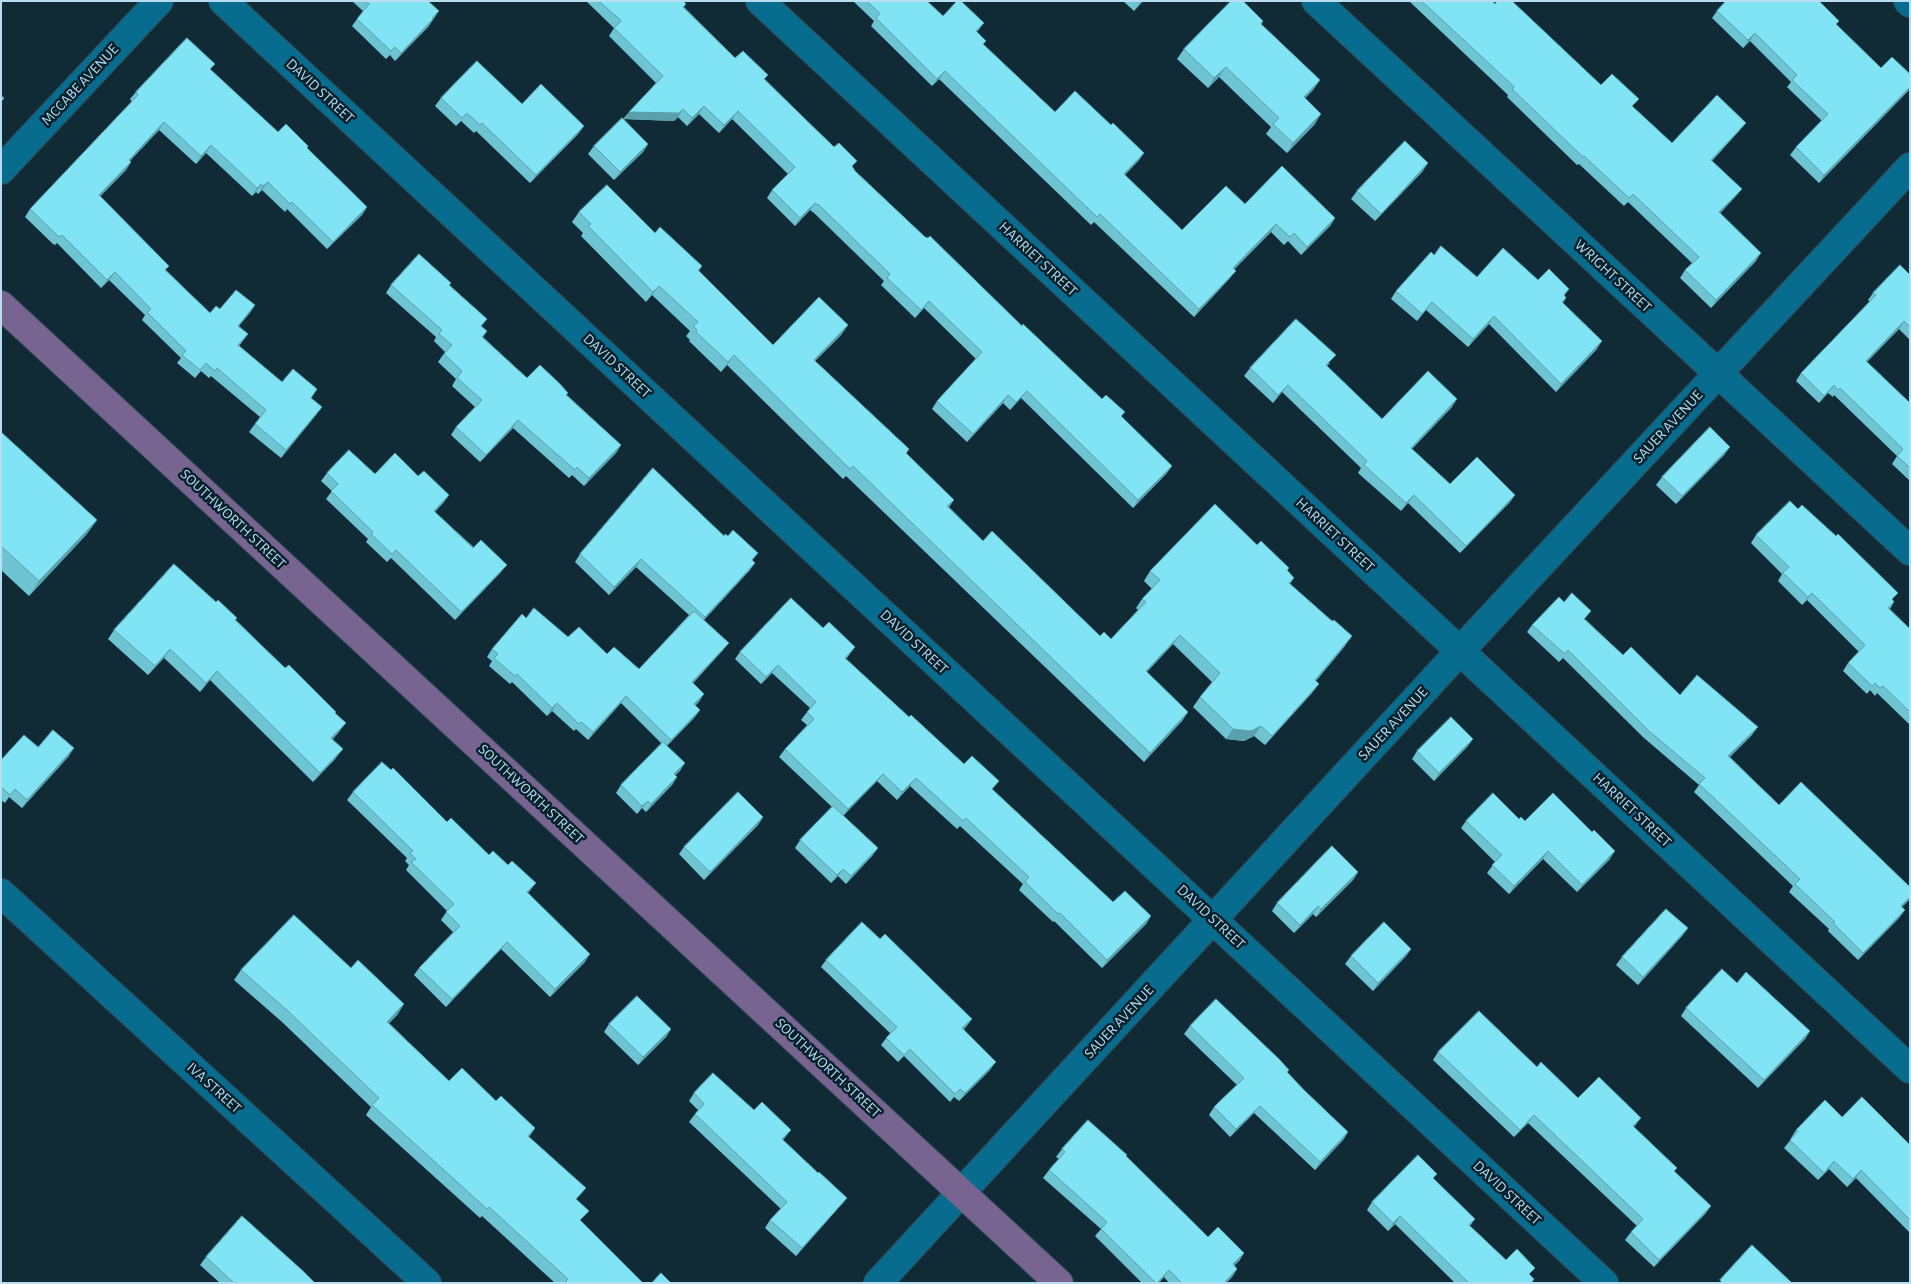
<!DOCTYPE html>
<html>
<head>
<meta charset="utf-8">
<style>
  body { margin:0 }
  #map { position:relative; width:1911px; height:1284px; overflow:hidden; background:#102b36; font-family:"Alegreya Sans",sans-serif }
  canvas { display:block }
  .frame { position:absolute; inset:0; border:2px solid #b7ddf0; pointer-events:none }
</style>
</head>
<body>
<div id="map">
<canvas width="1911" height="1284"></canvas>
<div class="frame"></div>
</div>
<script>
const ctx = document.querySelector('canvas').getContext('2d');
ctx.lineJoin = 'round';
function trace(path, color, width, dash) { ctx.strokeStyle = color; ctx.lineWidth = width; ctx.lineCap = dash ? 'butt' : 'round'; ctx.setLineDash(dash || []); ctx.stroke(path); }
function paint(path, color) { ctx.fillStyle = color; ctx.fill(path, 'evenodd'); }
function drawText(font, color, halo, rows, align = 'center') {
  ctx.font = font + ' "Alegreya Sans",sans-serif'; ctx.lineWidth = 5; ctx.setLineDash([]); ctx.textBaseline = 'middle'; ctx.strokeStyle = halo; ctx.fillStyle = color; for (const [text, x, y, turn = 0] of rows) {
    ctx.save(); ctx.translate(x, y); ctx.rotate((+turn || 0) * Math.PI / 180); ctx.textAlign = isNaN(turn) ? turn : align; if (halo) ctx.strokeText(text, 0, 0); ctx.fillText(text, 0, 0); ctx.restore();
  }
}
const minor = new Path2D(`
  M223 1 1604 1283
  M760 1 1910 1069
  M1316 1 1910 551
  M1908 1 1910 3
  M1 170 159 1
  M1 893 427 1283
  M878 1283 1460 651 1910 167`);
const major = new Path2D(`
  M1 305 1059 1283`);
const wall = new Path2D(`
  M352 1H428L439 11 428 27 395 61 390 55 386 59 352 26 363 11Z
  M586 1H683L686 4 684 7 735 58 765 79 852 167 855 171 925 237 1102 399 1125 412 1121 417 1172 466 1166 474 1133 508 1021 398 1010 410 1003 403 967 442 932 409 937 401 976 359 924 308 915 318 881 285 884 281 814 213 810 210 795 226 767 198 772 190 788 174 732 119 719 133 699 114 687 126 678 117 674 121 624 119 648 144 643 152 614 180 588 154 594 146 623 119 656 83 609 36 614 28Z
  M853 1H927L943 16 984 23 977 32 986 41 983 45 1055 112 1111 125 1144 153 1139 160 1125 175 1182 230 1245 204 1335 218 1330 226 1301 255 1288 241 1284 245 1271 232 1234 269 1230 278 1194 317 1094 222 1091 225 939 79 932 86 871 26 874 21Z
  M1123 1H1143L1134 11Z
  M1409 1H1492L1601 85 1633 107 1672 143 1740 130 1712 161 1742 189 1736 196 1720 213 1756 261 1711 308 1680 278 1685 270 1692 263 1628 202 1624 206 1579 164 1577 165 1507 97 1508 95Z
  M1717 11 1839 21 1836 25 1881 68 1910 74V89L1819 183 1790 155 1796 147 1822 121 1787 87 1791 82 1750 41 1743 48 1712 18Z
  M1261 24 1320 80 1313 90 1305 98 1315 124 1287 153 1266 134 1271 127 1219 77 1208 88 1177 59 1184 49Z
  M210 70 278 132 307 148 367 207 362 215 327 249 287 209 285 212 262 190 258 194 256 192 252 196 206 153 196 164 159 130 130 161 131 162 126 170 100 196 166 270 210 313 220 309 255 305 239 326 248 334 239 346 282 382 311 398 322 407 316 415 281 458 249 432 260 417 211 376 209 378 201 371 195 378 177 363 181 358 142 320 145 315 109 280 101 288 57 243 55 245 53 244 25 217 30 209 132 102 130 99 136 92Z
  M441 98 522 104 584 126 578 134 530 183 476 131 474 133 461 121 456 126 435 106Z
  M1423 171 1375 221 1351 199 1357 191Z
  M579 212 655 233 702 266 699 271 773 345 848 325 841 335 815 361 909 449 906 454 954 500 949 507 983 541 1100 636 1111 639 1138 610 1136 608 1142 599 1152 589 1144 581 1150 571 1257 545 1289 568 1287 571 1294 578 1290 584 1345 646 1316 681 1312 693 1265 745 1254 736 1244 741 1226 739 1193 707 1200 697 1212 682 1173 644 1147 672 1188 712 1182 721 1144 762 846 476 843 479 727 365 721 372 689 341 690 340 686 336 690 331 652 295 646 302 581 236 583 233 572 222Z
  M1434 255 1477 277 1565 296 1566 298 1563 303 1597 349 1556 392 1489 324 1468 347 1426 310 1417 321 1391 299 1396 291Z
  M1910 275V340L1899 329 1867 362 1910 403V481L1892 464 1897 456 1834 395 1833 397 1828 393 1819 403 1796 381 1801 373 1870 302 1868 300 1873 293Z
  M391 285H450L482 327 487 331 483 337 527 378 567 395 621 445 616 453 584 486 572 475 569 478 513 428 480 462 451 435 456 427 475 407 452 386 456 379 438 362 445 352 434 341 436 337 386 293Z
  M1330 363 1327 366 1382 419 1452 407 1412 449 1450 484 1515 495 1510 502 1460 553 1408 503 1401 511 1358 473 1361 468 1282 392 1273 403 1244 376 1250 368Z
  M1 432 97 520 86 535 29 596 1 570Z
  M1725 454 1676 504 1656 485 1662 477Z
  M327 473 418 476 449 495 444 502 435 512 501 572 455 620 391 558 387 562 366 542 368 539 326 499 332 491 321 481Z
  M1756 535 1894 602 1890 609 1910 629V725L1877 693 1875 696 1870 690 1867 694 1843 671 1848 663 1859 652 1807 600 1802 605 1778 581 1782 574 1751 543Z
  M724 536 753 561 750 570 704 620 723 650 693 683 699 702 695 705 700 710 694 718 667 746 685 763 675 775 677 777 672 785 646 812 642 808 637 814 616 793 621 785 662 744 621 703 588 740 576 729 574 731 552 711 547 716 512 682 510 684 489 666 492 661 487 657 492 649 526 618 639 669 689 615 636 567 609 595 575 562 580 554Z
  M1585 619 1623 655 1680 695 1752 735 1730 757 1779 805 1910 899 1902 907 1905 910 1899 918 1858 960 1828 931 1829 929 1789 892 1793 886 1694 792 1699 785 1644 738 1563 658 1559 662 1527 632 1532 625Z
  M236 620 285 668 335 713 339 732 333 739 336 758 313 782 210 680 200 692 164 658 148 675 108 639 114 630Z
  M823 628 855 647 846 659 909 717 964 764 993 790 1113 902 1151 916 1146 924 1102 968 1054 921 1053 922 1019 890 1023 884 960 826 957 829 910 786 897 800 877 781 843 816 878 848 872 856 846 884 838 876 831 883 795 848 800 840 832 807 779 757 785 749 807 725 801 720 810 708 772 673 761 684 735 659 740 652Z
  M1473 739 1467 747 1434 781 1412 759 1417 751Z
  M38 747 69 756 22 808 9 797 5 803 1 800V760Z
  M353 792 447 822 489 855 508 865 536 883 528 893 585 962 550 997 501 949 446 1007 414 975 419 968 453 932 441 920 447 911 406 870 409 865 405 861 407 858 347 800Z
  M763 817 758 825 704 880 679 854 684 847Z
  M1519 819 1525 821 1610 859 1577 892 1543 859 1509 894 1487 873 1495 862 1461 828 1466 821Z
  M1358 872 1353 880 1316 917 1313 914 1294 933 1272 911 1277 903Z
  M1688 928 1682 936 1638 985 1616 965 1622 957Z
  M880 939 972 1019 964 1029 990 1070 959 1101 954 1097 950 1102 904 1056 898 1062 881 1045 890 1033 821 967 826 960Z
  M1411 949 1406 956 1373 991 1345 964 1351 956Z
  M241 970 398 1014 389 1023 449 1081 496 1101 535 1128 529 1137 577 1200 581 1222 643 1283H555L482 1216 480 1218 366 1115 371 1107 282 1022 234 980Z
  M1737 983 1810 1031 1805 1039 1758 1088 1681 1016 1686 1008Z
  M609 1024 671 1029 666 1037 638 1065 604 1032Z
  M1190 1026 1289 1070 1287 1073 1304 1090 1348 1132 1343 1140 1315 1170 1254 1113 1230 1137 1209 1115 1214 1107 1237 1085 1184 1034Z
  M1438 1052 1537 1067 1578 1098 1641 1118 1634 1127 1677 1168 1674 1171 1711 1206 1705 1214 1654 1267 1625 1240 1631 1232 1637 1226 1528 1123 1514 1137 1433 1060Z
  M694 1093 754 1110 791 1130 783 1140 818 1173 847 1198 841 1205 796 1256 765 1228 770 1220 781 1209 689 1122 698 1110 689 1101Z
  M1842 1117 1910 1145V1233L1856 1178 1847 1187 1829 1169 1818 1180 1784 1148 1792 1138H1791L1796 1130Z
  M1062 1149 1126 1156 1208 1237 1244 1253 1239 1261 1234 1265 1237 1269 1232 1277 1226 1283H1169L1164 1277 1159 1283H1142L1095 1236 1101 1229 1043 1178 1049 1170 1059 1159 1056 1157Z
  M1433 1179 1475 1219 1470 1226 1506 1260 1530 1275 1534 1279 1532 1283H1455L1395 1224 1388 1231 1367 1210 1372 1202Z
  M206 1257 315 1283H220L200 1265Z`);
const shadedWall = new Path2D(`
  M1141 1H1143L1134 11 1139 4Z
  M433 19 428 27 395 61 401 53Z
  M1755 33 1750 41 1743 48 1748 40Z
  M1226 67 1219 77 1208 88 1214 78Z
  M945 71 939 79 932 86 937 79Z
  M1320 80 1313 90 1297 107 1304 97Z
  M1910 87V89L1819 183 1824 175Z
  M704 106 699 114 687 126 692 118Z
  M683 109 678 117 674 121 623 119 629 112Z
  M738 111 732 119 719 133 724 125Z
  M1321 114 1315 124 1287 153 1293 143Z
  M164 122 159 130 123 168 129 160Z
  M1746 123 1740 130 1706 167 1711 160Z
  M584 126 578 134 530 183 536 175Z
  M648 144 643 152 614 180 620 172Z
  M211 145 206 153 196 164 201 156Z
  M1144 153 1139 160 1118 182 1124 174Z
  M131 162 126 170 94 203 99 195Z
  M1428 163 1423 171 1375 221 1381 214Z
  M268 182 262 190 258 194 263 186Z
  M261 184 256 192 252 196 257 188Z
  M1742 189 1736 196 1714 220 1719 212Z
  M815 203 810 210 795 226 800 218Z
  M367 207 362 215 327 249 333 242Z
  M1335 218 1330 226 1301 255 1307 247Z
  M1276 224 1271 232 1228 276 1233 268Z
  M1761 253 1756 261 1711 308 1716 300Z
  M1236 271 1230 278 1194 317 1199 309Z
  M115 272 109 280 101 288 107 280Z
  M659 286 652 295 646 302 653 292Z
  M929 301 924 308 915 318 921 310Z
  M1432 302 1426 310 1417 321 1422 314Z
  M255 305 250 313 233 333 238 326Z
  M1494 316 1489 324 1468 347 1473 339Z
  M1904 321 1899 329 1861 368 1866 361Z
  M848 325 841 335 807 369 814 360Z
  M1602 341 1597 349 1556 392 1561 384Z
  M734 355 727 365 721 372 728 362Z
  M1288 385 1282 392 1273 403 1278 395Z
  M1834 385 1828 393 1819 403 1824 396Z
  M1027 391 1021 398 1010 410 1016 402Z
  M1008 395 1003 403 967 442 973 434Z
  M1457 399 1452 407 1405 455 1411 448Z
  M322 407 316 415 281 458 286 450Z
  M518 420 513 428 480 462 486 455Z
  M621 445 616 453 584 486 589 478Z
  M1730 447 1725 454 1676 504 1682 496Z
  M1172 466 1166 474 1133 508 1138 500Z
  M449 495 444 502 428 519 434 511Z
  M1414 495 1408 503 1401 511 1406 503Z
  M1515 495 1510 502 1460 553 1466 546Z
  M97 520 86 535 29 596 39 581Z
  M641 559 636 567 609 595 614 587Z
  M755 563 750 570 699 625 705 617Z
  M507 565 501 572 455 620 461 612Z
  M1812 593 1807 600 1802 605 1808 597Z
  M1180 635 1173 644 1139 680 1146 671Z
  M1352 636 1345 646 1308 690 1315 680Z
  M729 643 723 650 687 690 692 682Z
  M170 649 164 658 148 675 155 666Z
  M778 665 772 673 761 684 766 677Z
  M217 671 210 680 200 692 206 683Z
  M1319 684 1312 693 1265 745 1272 736Z
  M704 694 699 702 689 712 694 704Z
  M626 696 621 703 588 740 593 732Z
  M557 703 552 711 547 716 552 708Z
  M700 710 694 718 665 747 671 740Z
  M1188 712 1182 721 1144 762 1150 753Z
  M346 723 339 732 325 747 331 738Z
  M1261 726 1254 736 1244 741 1226 739 1233 729Z
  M1758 727 1752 735 1723 763 1728 756Z
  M1473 739 1467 747 1434 781 1439 773Z
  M74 748 69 756 22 808 27 800Z
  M343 749 336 758 313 782 320 773Z
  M685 763 680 771 669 782 674 774Z
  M883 774 877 781 842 817 848 809Z
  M677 777 672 785 646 812 651 804Z
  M916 778 910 786 897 800 902 792Z
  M648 801 642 808 637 814 642 806Z
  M763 817 758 825 704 880 710 872Z
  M878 848 872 856 846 884 851 876Z
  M1548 851 1543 859 1509 894 1514 886Z
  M1615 851 1610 859 1577 892 1582 885Z
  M843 869 838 876 831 883 837 875Z
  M1358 872 1353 880 1316 917 1321 909Z
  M1910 897V899L1895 914 1901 906Z
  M1318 906 1313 914 1294 933 1300 925Z
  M1905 910 1899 918 1858 960 1863 953Z
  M1151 916 1146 924 1102 968 1107 960Z
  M1688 928 1682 936 1638 985 1643 977Z
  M507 942 501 949 446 1007 452 999Z
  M1411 949 1406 956 1373 991 1378 983Z
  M590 954 585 962 550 997 555 989Z
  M404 1004 398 1014 381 1032 387 1022Z
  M972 1019 966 1027 957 1036 962 1028Z
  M671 1029 666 1037 638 1065 643 1057Z
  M1810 1031 1805 1039 1758 1088 1764 1080Z
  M996 1062 990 1070 959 1101 965 1093Z
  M1260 1106 1254 1113 1230 1137 1236 1129Z
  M1534 1115 1528 1123 1514 1137 1520 1130Z
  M1348 1132 1343 1140 1315 1170 1320 1162Z
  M1834 1161 1829 1169 1818 1180 1824 1173Z
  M1861 1170 1856 1178 1847 1187 1853 1179Z
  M847 1198 841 1205 796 1256 802 1248Z
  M1711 1206 1705 1214 1654 1267 1659 1260Z
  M1400 1216 1395 1224 1388 1231 1393 1223Z
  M1244 1253 1239 1261 1228 1272 1233 1264Z
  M1237 1269 1232 1277 1226 1283H1224Z
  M1169 1270 1164 1277 1159 1283H1157Z`);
const building = new Path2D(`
  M366 1H428L439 11 432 18 433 19 401 53 395 47 391 51 357 19 369 4Z
  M599 1H683L686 4 683 7 735 58 743 51 768 75 764 79 834 147 839 143 857 161 852 166 855 171 925 237 928 238 930 236 1022 326 1023 324 1102 399 1106 395 1125 412 1121 416 1172 466 1138 500 1027 391 1016 402 1008 395 973 434 937 401 982 352 929 301 921 310 887 278 890 274 820 206 815 203 800 218 772 190 795 167 738 111 724 125 704 106 692 118 683 109 679 113 629 112 663 76 614 28 621 21Z
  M867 1H927L943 16 957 1H961L984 23 976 31 986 41 983 44 1055 112 1075 91 1111 125 1113 123 1144 153 1124 174 1182 230 1226 186 1245 204 1282 166 1335 218 1307 247 1294 233 1290 237 1276 224 1233 268 1236 271 1199 309 1100 214 1097 217 945 71 937 79 876 18 880 14Z
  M1231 1H1243L1263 21 1261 24 1320 80 1304 97 1321 114 1293 143 1273 124 1279 118 1226 67 1214 78 1184 49Z
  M1422 1H1492L1495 4 1497 1H1512L1601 85 1612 74 1639 99 1632 106 1672 143 1717 95 1746 123 1711 160 1742 189 1719 212 1761 253 1716 300 1685 270 1699 257 1633 194 1629 198 1584 156 1583 157 1512 89 1514 87Z
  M1726 1H1819L1839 21 1836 24 1881 68 1892 57 1910 74V87L1824 175 1796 147 1828 114 1792 80 1797 75 1755 33 1748 40 1717 11Z
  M187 38 215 64 210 69 278 132 286 124 308 146 307 148 367 207 333 242 292 202 290 204 268 182 263 186 261 184 257 188 211 145 201 156 164 122 129 160 131 162 99 195 169 266 165 270 210 313 216 306 220 309 236 290 255 305 238 326 248 334 238 345 282 382 293 369 317 389 311 398 322 407 286 450 255 424 266 410 217 368 215 371 206 363 200 370 182 355 186 351 147 312 151 309 115 272 107 280 62 235 60 237 58 236 30 209 138 95 136 92Z
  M477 61 522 104 541 84 584 126 536 175 482 123 480 125 467 113 462 118 441 98Z
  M1 96 4 98 1 102Z
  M622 118 648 144 620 172 594 146Z
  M1405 141 1428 163 1381 214 1357 191Z
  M607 185 655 233 660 227 702 266 698 270 773 345 819 297 848 325 814 360 909 449 906 453 954 500 947 506 983 541 992 531 1100 636 1104 632 1111 639 1146 602 1142 599 1160 580 1150 571 1215 504 1257 545 1261 541 1289 568 1287 570 1294 578 1289 583 1332 621 1334 620 1352 636 1315 680 1319 684 1272 736 1261 726 1251 731 1233 729 1200 697 1220 673 1180 635 1146 671 1188 712 1150 753 853 466 850 469 734 355 728 362 696 332 697 330 693 326 698 322 659 286 653 292 588 226 591 224 579 212Z
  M1441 246 1477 277 1503 248 1538 280 1549 269 1569 289 1564 295 1566 298 1562 302 1602 341 1561 384 1494 316 1473 339 1432 302 1422 314 1396 291 1431 252 1434 255Z
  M419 254 451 283 449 285 487 319 481 326 487 331 482 337 527 378 540 365 560 384 568 393 566 395 621 445 589 478 577 467 575 470 518 420 486 455 456 427 482 400 457 378 462 371 444 354 452 345 439 334 442 330 391 285Z
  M1900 265 1910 275V327L1904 321 1866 361 1910 403V468L1897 456 1903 449 1840 388 1838 390 1834 385 1824 396 1801 373 1876 295 1873 293Z
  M1296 319 1336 355 1326 365 1382 419 1428 371 1457 399 1411 448 1450 484 1477 457 1515 495 1466 546 1414 495 1406 503 1364 465 1367 461 1288 385 1278 395 1250 368Z
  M1710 427 1730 447 1682 496 1662 477Z
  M1 432 97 520 39 581 1 546Z
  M349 450 375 474 395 453 418 476 424 471 449 495 434 511 473 548 481 540 507 565 461 612 396 550 392 554 371 534 373 532 331 491 338 484 327 473Z
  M653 468 724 536 725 534 728 536 733 530 758 553 752 560 755 563 705 617 641 559 614 587 580 554Z
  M1790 501 1798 509 1802 505 1836 536 1838 534 1898 593 1892 599 1894 602 1888 608 1910 629V712L1883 686 1880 688 1875 683 1872 686 1848 663 1865 645 1812 593 1808 597 1783 573 1789 567 1756 535Z
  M174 564 216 602 218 600 237 618 235 620 285 668 289 665 336 712 335 713 346 723 331 738 343 749 320 773 217 671 206 683 170 649 155 666 114 630Z
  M1572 593 1591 611 1584 619 1623 655 1631 647 1680 695 1697 675 1758 727 1728 756 1779 805 1801 782 1910 887V897L1901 906 1905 910 1863 953 1833 923 1835 922 1795 884 1800 879 1699 784 1705 778 1649 731 1568 650 1565 654 1532 625 1559 597 1564 602Z
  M791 598 823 628 829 622 855 647 845 658 909 717 911 715 964 764 972 756 999 781 992 789 1113 902 1125 891 1151 916 1107 960 1060 913 1058 914 1025 882 1029 877 966 818 963 821 916 778 902 792 883 774 848 809 785 749 814 719 807 712 816 702 778 665 766 677 740 652Z
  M534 608 568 637 579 627 607 654 614 647 639 669 694 611 729 643 692 682 704 694 694 704 700 710 671 740 626 696 593 732 581 722 579 724 557 703 552 708 517 674 515 676 494 658 498 654 492 649 522 614 526 618Z
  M1451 717 1473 739 1439 773 1417 751Z
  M53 730 74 748 27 800 15 789 10 795 1 787V760L24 735 38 747Z
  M663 742 685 763 674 774 677 777 651 804 648 801 642 806 621 785Z
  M382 762 391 770 393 768 447 822 451 818 489 855 493 851 508 865 512 861 536 883 527 892 590 954 555 989 507 942 452 999 419 968 460 926 446 912 454 904 411 862 416 859 410 853 413 851 353 792Z
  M738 792 763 817 710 872 684 847Z
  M1493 793 1519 819 1521 817 1525 821 1553 793 1592 832 1594 830 1615 851 1582 885 1548 851 1514 886 1492 865 1502 855 1466 821Z
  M833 806 878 848 851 876 843 869 837 875 800 840Z
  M1332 846 1358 872 1321 909 1318 906 1300 925 1277 903Z
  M1666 909 1688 928 1643 977 1622 957Z
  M294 915 351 968 358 960 404 1004 387 1022 449 1081 462 1068 496 1101 501 1096 535 1128 528 1136 586 1188 576 1199 589 1211 580 1220 643 1283H567L566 1281 568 1279 489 1207 487 1209 372 1105 379 1098 289 1012 241 970Z
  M862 922 880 939 885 934 972 1019 962 1028 996 1062 965 1093 960 1089 955 1094 910 1049 904 1055 886 1038 897 1027 826 960Z
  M1384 922 1411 949 1378 983 1351 956Z
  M1722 969 1737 983 1746 972 1810 1031 1764 1080 1686 1008Z
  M637 996 671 1029 643 1057 609 1024Z
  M1216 999 1279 1059 1289 1070 1287 1072 1304 1090 1348 1132 1320 1162 1260 1106 1236 1129 1214 1107 1244 1078 1190 1026Z
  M1479 1011 1537 1067 1541 1062 1578 1098 1599 1077 1641 1118 1633 1126 1677 1168 1674 1171 1711 1206 1659 1260 1631 1232 1643 1219 1534 1115 1520 1130 1438 1052Z
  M713 1073 754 1110 762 1102 791 1130 782 1139 818 1173 819 1172 847 1198 802 1248 770 1220 787 1202 695 1114 704 1104 694 1093Z
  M1862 1097 1910 1145V1220L1861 1170 1853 1179 1834 1161 1824 1173 1790 1140 1798 1131 1796 1130 1825 1100 1842 1117Z
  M1088 1120 1127 1155 1126 1156 1208 1237 1218 1227 1244 1253 1233 1264 1237 1269 1224 1283H1182L1169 1270 1157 1283H1156L1101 1229 1107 1222 1049 1170 1065 1152 1062 1149Z
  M1418 1155 1437 1174 1433 1178 1475 1219 1469 1225 1506 1260 1517 1249 1535 1268 1529 1274 1534 1279 1531 1283H1469L1400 1216 1393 1223 1372 1202Z
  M242 1216 303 1271 315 1283H234L206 1257Z
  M1752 1245 1792 1283H1722L1720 1280Z
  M661 1273 671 1283H652Z`);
const streetNames = [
  ["MCCABE AVENUE",80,85,-47],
  ["DAVID STREET",320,91,43],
  ["HARRIET STREET",1038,259,43],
  ["WRIGHT STREET",1613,276,43],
  ["DAVID STREET",617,366,43],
  ["SAUER AVENUE",1668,427,-47],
  ["SOUTHWORTH STREET",233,519,43],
  ["HARRIET STREET",1335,535,43],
  ["DAVID STREET",914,642,43],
  ["SAUER AVENUE",1393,724,-47],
  ["SOUTHWORTH STREET",531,794,43],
  ["HARRIET STREET",1632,810,43],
  ["DAVID STREET",1211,917,43],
  ["SAUER AVENUE",1119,1022,-47],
  ["SOUTHWORTH STREET",828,1068,43],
  ["IVA STREET",214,1088,42],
  ["DAVID STREET",1507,1193,43]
];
trace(minor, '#304854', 30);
trace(major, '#304854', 30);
trace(minor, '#086c8e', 28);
trace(major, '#776490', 28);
paint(wall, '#6ec4d3');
paint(shadedWall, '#5aa0ac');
paint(building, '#80e4f5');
trace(building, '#5aa0ac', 1);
drawText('15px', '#b7ddf0', '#06212c', streetNames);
</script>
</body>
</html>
